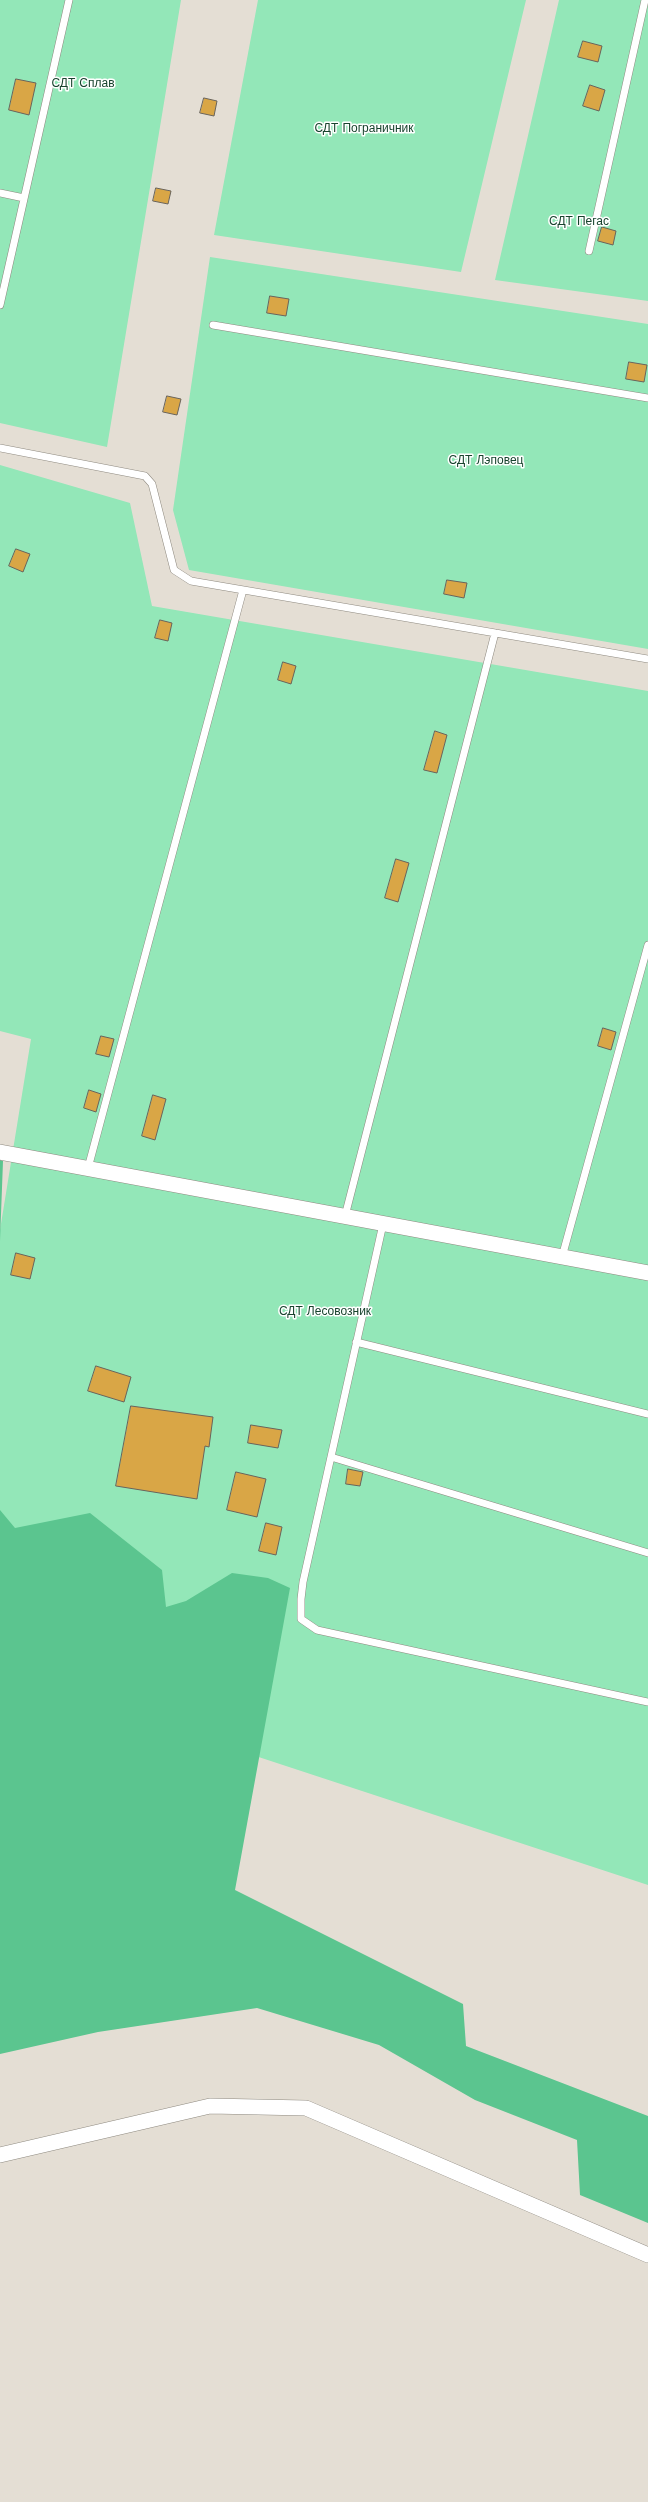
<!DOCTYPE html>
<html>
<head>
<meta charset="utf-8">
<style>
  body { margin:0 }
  canvas { display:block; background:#e4ded4 }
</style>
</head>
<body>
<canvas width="648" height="2502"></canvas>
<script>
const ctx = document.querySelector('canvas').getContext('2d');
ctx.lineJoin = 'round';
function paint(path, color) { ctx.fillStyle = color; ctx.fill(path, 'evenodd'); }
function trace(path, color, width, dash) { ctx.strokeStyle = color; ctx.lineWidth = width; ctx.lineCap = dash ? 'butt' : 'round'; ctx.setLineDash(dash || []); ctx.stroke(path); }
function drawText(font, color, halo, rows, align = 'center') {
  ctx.font = font + ' "Work Sans",sans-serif'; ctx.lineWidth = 3; ctx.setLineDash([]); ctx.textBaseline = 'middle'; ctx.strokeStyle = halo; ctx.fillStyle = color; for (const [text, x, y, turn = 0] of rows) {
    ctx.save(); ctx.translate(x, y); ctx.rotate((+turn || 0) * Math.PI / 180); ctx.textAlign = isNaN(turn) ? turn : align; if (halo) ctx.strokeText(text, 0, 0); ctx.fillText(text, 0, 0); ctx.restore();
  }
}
const green = new Path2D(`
  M0 0H181L107 447 0 423Z
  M258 0H526L461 272 214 235Z
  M559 0H648V301L495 280Z
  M210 257 648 324V649L189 570 173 510Z
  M0 465 130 503 152 606 648 691V1885L0 1672V1230L31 1039 0 1031Z`);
const forest = new Path2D(`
  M0 1160 3 1161 0 1241Z
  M0 1510 15 1528 90 1513 162 1570 166 1607 186 1601 232 1573 268 1578 290 1588 235 1890 463 2004 466 2046 648 2116V2223L580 2195 577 2140 475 2100 379 2045 257 2008 98 2032 0 2054Z`);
const building = new Path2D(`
  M583 41 602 46 598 62 578 57Z
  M16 79 36 83 29 115 9 110Z
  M590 85 605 90 599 111 583 106Z
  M204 98 217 101 214 116 200 113Z
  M156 188 171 191 168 204 153 201Z
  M602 227 616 231 613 245 598 241Z
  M270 296 289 299 286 316 267 313Z
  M629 362 647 365 644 382 626 379Z
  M167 396 181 399 177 415 163 412Z
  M16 549 30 554 23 572 9 566Z
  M447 580 467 583 464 598 444 594Z
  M160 620 172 623 168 641 155 638Z
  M283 662 296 666 291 684 278 680Z
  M435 731 447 735 437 773 424 770Z
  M396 859 409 863 398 902 385 898Z
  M603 1028 616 1032 611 1050 598 1046Z
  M101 1036 114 1039 109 1057 96 1054Z
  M89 1090 101 1094 96 1112 84 1108Z
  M153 1095 166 1099 155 1140 142 1136Z
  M16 1253 35 1258 30 1279 11 1275Z
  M96 1366 131 1377 124 1402 88 1391Z
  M131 1406 213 1417 209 1447 205 1446 197 1499 116 1486Z
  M251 1425 282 1430 278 1448 248 1443Z
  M348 1469 363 1472 360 1486 346 1484Z
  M236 1472 266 1479 257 1517 227 1510Z
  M266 1523 282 1527 276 1555 259 1551Z`);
const service = new Path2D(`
  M0 193 24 198
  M589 251 645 0
  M0 305 69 0
  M213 325 648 398
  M0 448 145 476 152 484 174 570 191 581 648 659
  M88 1168 243 590
  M345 1216 495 633
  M383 1224 303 1582 301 1599V1619L317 1630 648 1702
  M562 1257 648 945
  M356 1342 648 1414
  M331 1457 648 1553`);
const minor = new Path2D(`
  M0 1152 648 1273
  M0 2155 210 2106 306 2108 648 2255`);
const parkNames = [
  ["СДТ Сплав",83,83],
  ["СДТ Пограничник",364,128],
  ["СДТ Пегас",579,221],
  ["СДТ Лэповец",486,460],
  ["СДТ Лесовозник",325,1311]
];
paint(green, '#93e7b8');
paint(forest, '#5bc58f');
paint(building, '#d9a646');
trace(building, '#69645c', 1);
trace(service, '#8f8a80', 8);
trace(minor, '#8f8a80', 16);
trace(service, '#fff', 7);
trace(minor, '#fff', 15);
drawText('12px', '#17432d', '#fff', parkNames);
</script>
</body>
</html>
